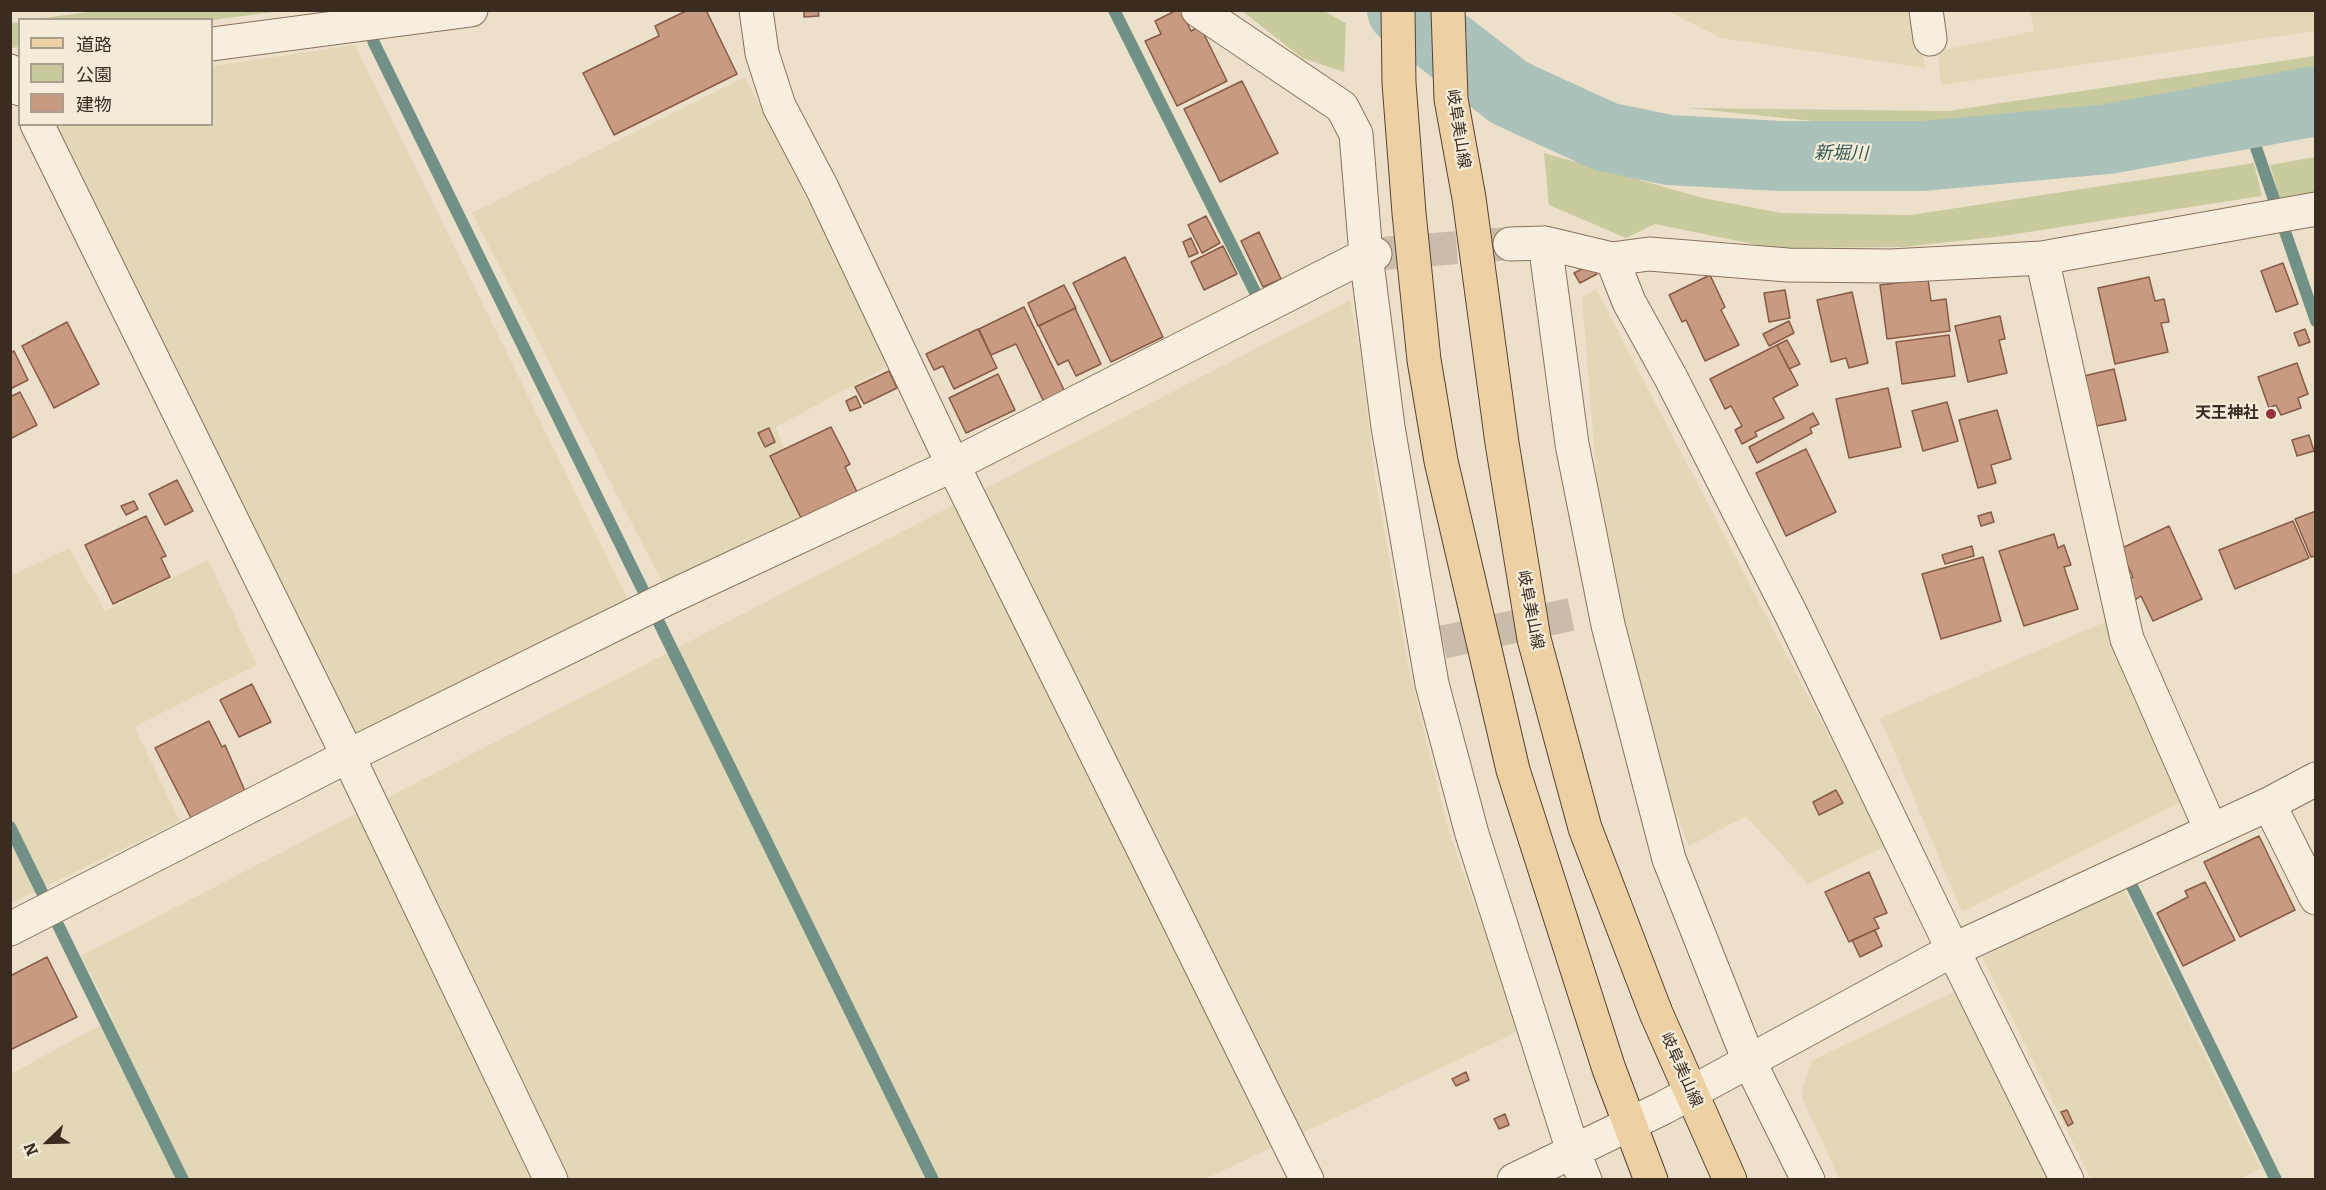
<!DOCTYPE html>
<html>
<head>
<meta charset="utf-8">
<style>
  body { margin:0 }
  #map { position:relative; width:2326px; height:1190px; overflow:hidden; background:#ede0ca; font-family:Bitter,"Noto Sans JP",serif }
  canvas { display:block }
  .frame { position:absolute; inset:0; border:12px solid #3a2c21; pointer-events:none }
  .legend { position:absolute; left:18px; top:18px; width:195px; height:108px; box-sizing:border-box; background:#f5ebd9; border:2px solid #aa9f8f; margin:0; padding:8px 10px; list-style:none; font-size:18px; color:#3a2c21 }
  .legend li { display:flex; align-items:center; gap:12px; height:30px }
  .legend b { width:30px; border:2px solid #aa9f8f }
  .north { position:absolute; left:18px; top:1112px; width:60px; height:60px; -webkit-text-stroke:4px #f5ebd9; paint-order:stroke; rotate:247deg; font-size:16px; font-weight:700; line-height:24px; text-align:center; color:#3a2c21 }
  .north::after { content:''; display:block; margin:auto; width:21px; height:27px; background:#3a2c21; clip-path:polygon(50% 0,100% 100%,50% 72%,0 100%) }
</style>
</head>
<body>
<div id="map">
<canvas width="2326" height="1190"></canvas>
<div class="frame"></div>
<ul class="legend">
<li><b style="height:8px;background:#edd1a5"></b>道路</li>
<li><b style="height:16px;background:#c9cb9e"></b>公園</li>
<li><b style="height:16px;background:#c99a82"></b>建物</li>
</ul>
<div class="north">N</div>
</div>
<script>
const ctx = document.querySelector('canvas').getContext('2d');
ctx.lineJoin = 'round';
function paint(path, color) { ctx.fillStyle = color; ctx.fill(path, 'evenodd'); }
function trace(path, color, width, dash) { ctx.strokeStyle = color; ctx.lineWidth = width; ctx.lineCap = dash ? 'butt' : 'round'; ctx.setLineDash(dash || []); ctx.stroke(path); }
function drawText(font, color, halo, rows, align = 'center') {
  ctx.font = font + ' Bitter,"Noto Sans JP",serif'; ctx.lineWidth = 4.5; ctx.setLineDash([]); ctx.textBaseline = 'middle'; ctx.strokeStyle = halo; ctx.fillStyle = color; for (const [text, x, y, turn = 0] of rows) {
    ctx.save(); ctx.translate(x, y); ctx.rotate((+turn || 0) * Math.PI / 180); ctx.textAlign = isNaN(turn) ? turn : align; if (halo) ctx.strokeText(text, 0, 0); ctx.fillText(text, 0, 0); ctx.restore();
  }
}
const farmland = new Path2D(`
  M1667 11H1918L1925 68 1721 38Z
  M2030 11H2315V31L1941 85 1938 51 2034 31Z
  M355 45 628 599 353 736 52 125 212 124V66Z
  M745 77 891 365 776 427 811 520 662 582 472 213Z
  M1596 289 1886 846 1808 884 1746 816 1689 846 1662 776 1601 532 1582 298Z
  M1350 300 1360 351 1375 477 1409 669 1449 832 1519 1031 1205 1179 11 1180V1074L113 1018 81 956Z
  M69 548 105 611 208 560 257 665 134 727 180 821 11 903V576Z
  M2112 619 2185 800 1962 912 1880 718Z
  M2123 887 2261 1169 2239 1179H2091L1982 957Z
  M1960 989 2050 1179H1839L1801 1095 1811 1061Z`);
const green = new Path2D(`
  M103 10H282V11L212 20 36 19Z
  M1242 11H1324L1346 23 1344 72 1302 58Z
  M19 22V47L11 48V23Z
  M2315 56V73L1919 132 1688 108 1948 111Z
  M1544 153 1703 198 1781 213 1910 215 2254 163 2262 196 1996 237 1903 247 1772 248 1655 224 1626 238 1549 205Z
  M2315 157V200L2282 207 2270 165Z`);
const stream = new Path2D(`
  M1114 10 1263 308
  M368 24 374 43 933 1180
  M2251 133 2316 321
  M10 827 183 1180
  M2134 875 2128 878 2276 1180`);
const river = new Path2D(`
  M1402 10 1510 93 1606 137 1669 150 1781 156H1923L2108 139 2316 101`);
const building = new Path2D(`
  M688 10H706L737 74 614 135 583 73 659 36 655 26Z
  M804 10H818L819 16 804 17Z
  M1177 10H1181L1191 31 1200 26 1227 81 1177 106 1145 41 1161 34 1155 21Z
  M1242 81 1278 153 1220 182 1184 109Z
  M1206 216 1220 243 1202 253 1188 225Z
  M1259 232 1281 279 1263 287 1241 241Z
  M1191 238 1198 253 1189 257 1183 242Z
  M1223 246 1237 274 1204 290 1191 262Z
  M1125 257 1163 337 1111 362 1073 283Z
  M2283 263 2298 304 2276 312 2261 271Z
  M1592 264 1597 274 1580 283 1574 273Z
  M1710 275 1725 307 1721 310 1739 345 1705 361 1686 320 1682 322 1669 295Z
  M2149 277 2155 301 2164 299 2169 322 2161 323 2168 352 2115 364 2098 288Z
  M1928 279 1931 301 1946 299 1950 331 1887 339 1880 285Z
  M1064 285 1076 308 1038 326 1028 303Z
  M1785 290 1790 318 1769 322 1764 293Z
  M1852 292 1868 363 1849 368 1846 358 1831 362 1817 300Z
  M1024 307 1065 392 1044 402 1016 344 991 355 979 329Z
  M1075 308 1101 364 1076 376 1068 360 1058 365 1039 326Z
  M2000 316 2005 339 1999 340 2007 373 1968 382 1955 326Z
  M1789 321 1794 333 1769 346 1763 334Z
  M67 322 99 384 54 408 22 346Z
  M978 329 997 368 954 389 943 366 934 370 926 354Z
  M2305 329 2310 342 2299 346 2294 333Z
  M1949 335 1955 376 1902 384 1896 342Z
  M1787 340 1800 364 1789 369 1777 345Z
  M1777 345 1798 385 1773 398 1784 418 1755 432 1757 436 1742 444 1735 430 1742 426 1731 406 1725 409 1710 379Z
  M14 351 28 380 10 389V353Z
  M2297 363 2308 394 2298 398 2301 408 2281 415 2276 405 2269 408 2258 377Z
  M2114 369 2126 420 2087 428 2075 378Z
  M889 371 897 388 864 404 855 387Z
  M998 374 1015 410 966 433 949 398Z
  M1888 388 1901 447 1849 458 1836 399Z
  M20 392 37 425 10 439V397Z
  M856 396 861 407 850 411 846 401Z
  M1947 402 1958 441 1923 451 1912 411Z
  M1997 410 2011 459 1991 465 1996 483 1978 488 1959 420Z
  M1813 413 1819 424 1810 428 1812 433 1757 463 1749 447Z
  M831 427 850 464 845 467 857 492 802 520 770 456Z
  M769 428 775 442 765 447 758 433Z
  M2309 435 2314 451 2297 456 2292 440Z
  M1806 449 1836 512 1786 536 1756 473Z
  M177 480 193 511 165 525 149 494Z
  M134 501 138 509 126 515 121 506Z
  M2316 511V556L2311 557 2295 519Z
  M1991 512 1994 522 1981 526 1978 516Z
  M146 516 166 556 161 558 170 577 113 604 85 545Z
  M2293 521 2309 558 2235 589 2219 550Z
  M2169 526 2202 599 2153 621 2141 596 2135 600 2126 580 2133 577 2120 549Z
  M2054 534 2058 548 2064 545 2071 565 2064 567 2078 609 2024 626 1999 551Z
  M1972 546 1974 556 1945 564 1942 555Z
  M1983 557 2001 621 1941 639 1922 574Z
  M252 684 271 722 239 737 220 700Z
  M209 721 222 747 225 745 245 791 191 818 155 748Z
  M1836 790 1843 803 1819 815 1813 802Z
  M2259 836 2295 910 2240 937 2204 862Z
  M1869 872 1887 913 1874 918 1879 928 1849 942 1825 892Z
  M2205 882 2235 940 2183 966 2157 913 2188 897 2185 891Z
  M1875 930 1882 946 1860 957 1852 940Z
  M47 957 77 1017 10 1050V976Z
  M1466 1072 1469 1080 1456 1086 1452 1079Z
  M2067 1110 2073 1123 2068 1126 2061 1112Z
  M1505 1114 1509 1125 1499 1129 1494 1119Z`);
const minorTunnel = new Path2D(`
  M1375 254 1504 244
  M1443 642 1578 613`);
const minor = new Path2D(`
  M756 10 762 53 779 106 822 188 953 465 1307 1180
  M1198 10 1342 107 1356 134 1366 255 1388 427 1432 684 1472 834 1573 1151 1585 1180
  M1926 10 1930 39
  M212 44 471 10
  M10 71 20 89
  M37 124 348 756 551 1180
  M1545 243 1572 444 1608 625 1669 859 1749 1061 1808 1180
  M1510 244 1545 243 1612 259 1649 254 1788 265 1891 266 2042 258 2316 209
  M2042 258 2127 639 2211 830
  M1612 259 1629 302 1671 378 1791 614 1953 950 2067 1180
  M2269 804 2316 898
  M10 929 348 756 668 598 953 465 1366 255 1375 254
  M1514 1180 1663 1108 1953 950 2269 804 2316 779`);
const primary = new Path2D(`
  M1398 10 1399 83 1409 213 1424 360 1441 461 1513 770 1609 1069 1651 1180
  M1448 10 1451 99 1469 198 1502 443 1534 639 1585 828 1656 1013 1730 1180`);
const markers = [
  [2271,414,6,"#95323a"]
];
const streetNames = [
  ["岐阜美山線",1458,129,81],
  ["岐阜美山線",1530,610,79],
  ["岐阜美山線",1681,1070,66]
];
const poiNames = [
  ["天王神社",2259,414]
];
const waterNames = [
  ["新堀川",1841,154,1]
];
paint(farmland, '#e2d8b7');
paint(green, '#c9cb9e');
trace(stream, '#719086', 12);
trace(river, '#aac2b9', 70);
paint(building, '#c99a82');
trace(building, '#875b46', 1.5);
trace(minorTunnel, '#c9bca8', 33, [33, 16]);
trace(minor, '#89725f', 35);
trace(primary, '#574132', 35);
trace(minor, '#f8eedd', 33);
trace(primary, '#edd1a5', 33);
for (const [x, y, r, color] of markers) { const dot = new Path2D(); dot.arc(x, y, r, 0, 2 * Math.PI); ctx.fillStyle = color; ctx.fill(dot); trace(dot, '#f5ebd9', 2); }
drawText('16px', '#3a2c21', '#f5ebd9', streetNames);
drawText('bold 16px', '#3a2c21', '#f5ebd9', poiNames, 'right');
drawText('italic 18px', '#325954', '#f5ebd9', waterNames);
</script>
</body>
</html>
